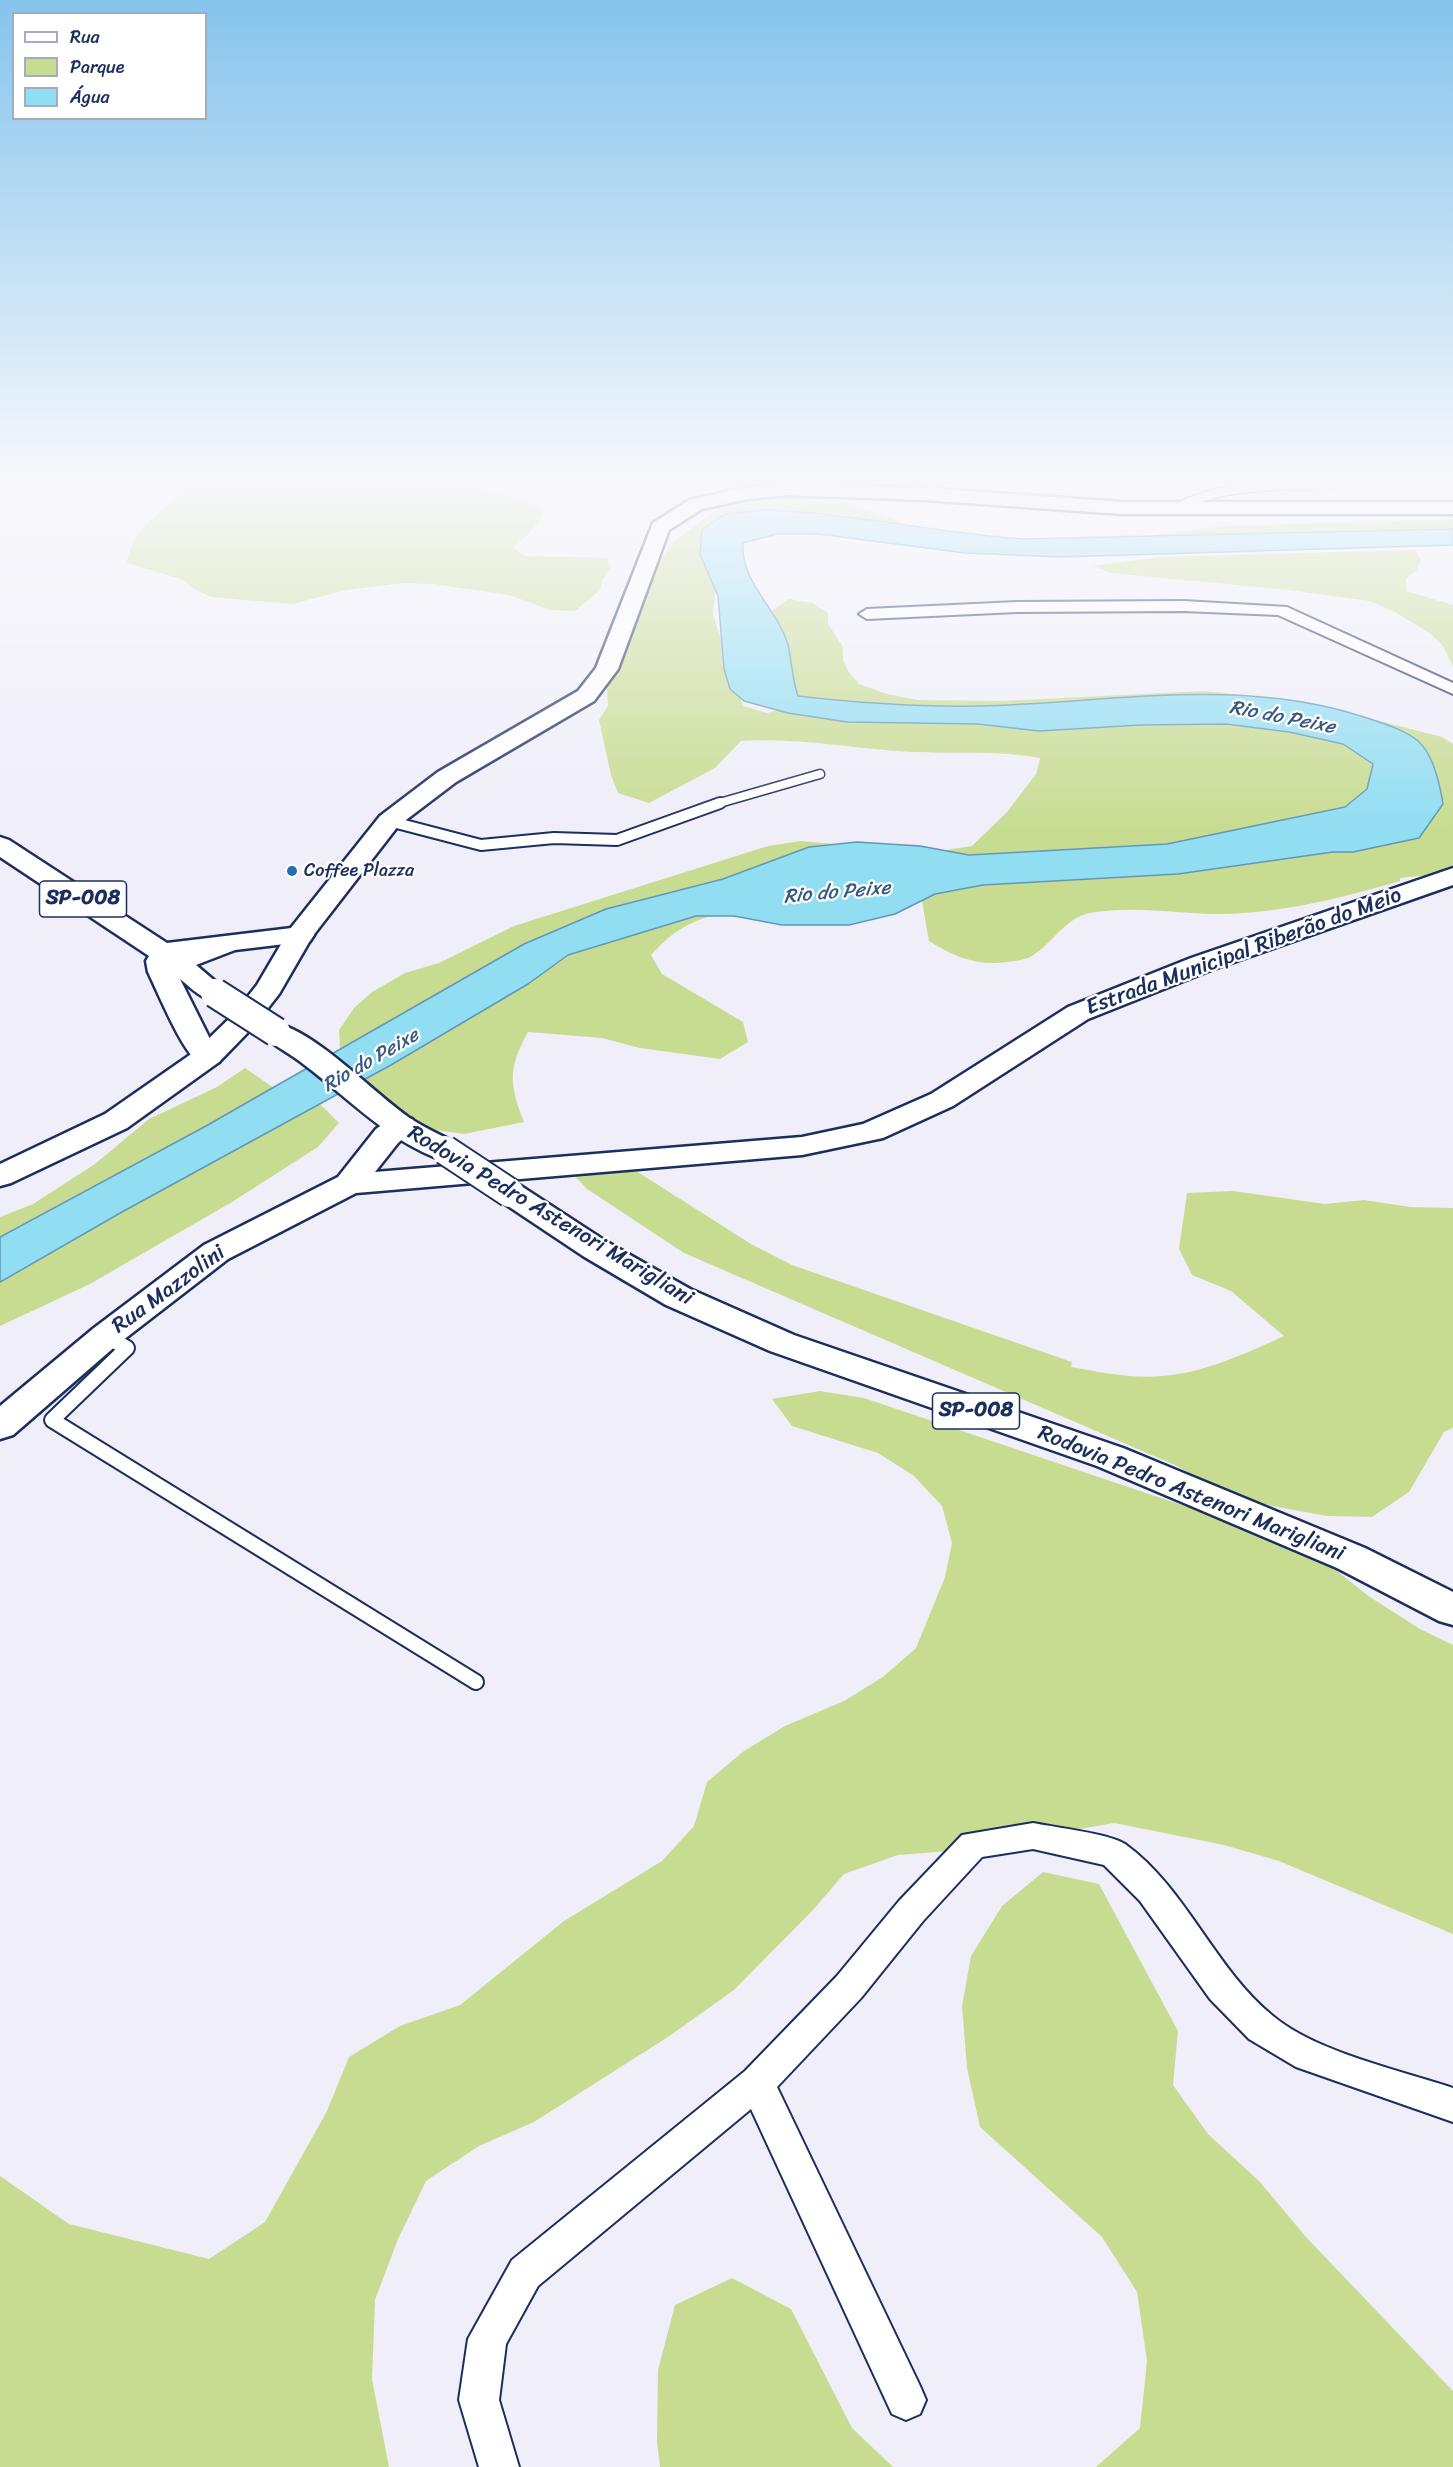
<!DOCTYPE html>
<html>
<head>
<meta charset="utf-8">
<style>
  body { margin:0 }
  #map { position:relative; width:1453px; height:2467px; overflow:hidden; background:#f0eff9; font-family:Sriracha,sans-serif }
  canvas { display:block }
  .legend { position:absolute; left:12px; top:12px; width:195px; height:108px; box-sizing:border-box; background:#fff; border:2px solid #a4acbf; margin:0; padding:8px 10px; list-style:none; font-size:18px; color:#1b2f5e }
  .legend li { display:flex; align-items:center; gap:12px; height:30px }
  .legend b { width:30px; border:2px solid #a4acbf }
</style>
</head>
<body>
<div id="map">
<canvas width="1453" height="2467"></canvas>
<ul class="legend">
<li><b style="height:8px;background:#fff"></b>Rua</li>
<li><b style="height:16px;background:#c8dc91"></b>Parque</li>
<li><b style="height:16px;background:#91ddf2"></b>Água</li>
</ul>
</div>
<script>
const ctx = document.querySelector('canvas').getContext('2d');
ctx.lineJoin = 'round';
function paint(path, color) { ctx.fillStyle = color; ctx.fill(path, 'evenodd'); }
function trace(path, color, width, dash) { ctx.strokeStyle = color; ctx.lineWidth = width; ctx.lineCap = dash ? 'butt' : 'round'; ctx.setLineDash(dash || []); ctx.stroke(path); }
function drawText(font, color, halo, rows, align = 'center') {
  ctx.font = font + ' Sriracha,sans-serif'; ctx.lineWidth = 4.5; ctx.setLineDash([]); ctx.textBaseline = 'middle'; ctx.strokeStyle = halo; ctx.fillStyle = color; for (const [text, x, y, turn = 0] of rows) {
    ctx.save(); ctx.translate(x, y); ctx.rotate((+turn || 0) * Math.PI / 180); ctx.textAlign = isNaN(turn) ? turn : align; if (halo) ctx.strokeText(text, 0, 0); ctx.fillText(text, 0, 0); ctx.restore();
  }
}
const green = new Path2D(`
  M194 484H455L527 500 544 509C539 525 526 537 513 547L525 556 608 558 610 568 602 580 600 590 575 611 550 610 509 595 433 584 403 583 346 590 292 604 211 597 194 589 184 580 127 563C131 528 169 505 194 484Z
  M775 484H831L838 490V499L898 520 908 530 895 538 742 533 715 594 713 614 743 706 767 713 793 706 763 617 789 599 812 603 828 613V624L843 647V659L848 671 859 684 887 694 918 700 1001 701 1204 691 1302 701 1442 737 1453 744V865L1431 875 1400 878V881C1341 898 1283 913 1222 914 1179 914 1133 905 1090 913 1066 917 1052 944 1032 956 1024 961 1006 962 997 963 970 964 950 954 929 941L920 890 717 914C687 923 673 931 651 955L662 974 743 1022 748 1042 720 1059 640 1048 602 1038 528 1032C508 1068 509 1084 524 1122L464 1134 416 1127 389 1109 340 1051 339 1030 354 1008 372 992 405 973 439 963 514 926 768 846 801 841 909 851H939L972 846 1007 812 1036 774 1040 758C999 750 954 754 912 752 854 749 799 737 741 741L715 768 649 803 618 793 611 775 599 720 608 706 607 691 619 622 673 542 729 501 769 489Z
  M1453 519V539L1158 540 1153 535 1224 526Z
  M1416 550 1421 560 1416 571 1406 579V591L1453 605V667L1443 646 1431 634 1395 612 1370 601 1289 590 1110 573 1093 566 1159 557Z
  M245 1068 287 1097 321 1105 339 1123 318 1147 232 1202 90 1284 0 1326V1217L33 1204 95 1164 149 1119 217 1087Z
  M622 1162 751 1244 792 1265 1072 1362 1071 1367C1100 1372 1132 1379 1162 1376 1204 1373 1247 1353 1284 1336L1231 1291 1192 1275 1179 1249 1187 1193 1233 1191 1325 1204 1364 1200 1410 1207 1453 1208V1428L1444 1432 1409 1492 1372 1517 1327 1516 1272 1506 1219 1491 1177 1466 684 1253 587 1189 566 1167Z
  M820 1391 864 1398 1250 1528 1333 1568 1370 1597 1420 1629 1453 1645V1934L1279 1861 1224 1845 1114 1823 962 1850 898 1855 844 1874 813 1910 734 1990 668 2037 534 2122 479 2146 426 2181 398 2239 375 2300 372 2379 389 2467H0V2176L69 2224 209 2259 265 2222 327 2111 349 2057 400 2026 460 2005 564 1921 662 1861 694 1826 707 1782 744 1751 785 1726 844 1701 883 1677 916 1648 945 1577 952 1543 942 1506 914 1476 878 1453 792 1426 772 1399Z
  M1043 1872 1099 1884 1178 2031 1173 2085 1208 2134 1260 2182 1306 2237 1453 2391V2467H1096L1140 2428 1147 2361 1137 2292 1102 2237 980 2127 967 2068 962 2006 971 1956 1002 1906Z
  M732 2278 791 2309 852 2428 893 2467H660L657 2442 658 2370 675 2305Z`);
const water = new Path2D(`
  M765 510C852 513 937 533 1024 539L1453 529V545L1061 557 965 553 819 534H777L743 543C740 582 778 609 788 645 792 662 792 679 798 696 858 703 918 707 979 706 1108 703 1239 676 1364 717 1381 723 1404 729 1418 741 1433 754 1440 785 1443 804L1419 838 1353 852H1333L1178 874 983 885 935 894 895 914 849 925H782L734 916H696L568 955 528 984 391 1065 122 1212 0 1282V1237L206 1126 524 944 606 909 723 879 809 847 857 842 920 846 969 855 1167 844 1345 807 1367 789 1373 764 1343 744 1289 732 1226 724 1141 725 1039 731 978 724 847 722 788 713 744 701 730 689 724 669 718 596 700 554 702 530 725 514Z`);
const laneFar2 = new Path2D(`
  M1175 509C1220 483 1278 487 1328 484
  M716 804 820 774`);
const laneFar1 = new Path2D(`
  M389 821 481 845 554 838 617 840 720 803`);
const lane = new Path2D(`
  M107 1337 127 1348 52 1420 476 1682`);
const street = new Path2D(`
  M927 484H942L929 497H919L917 494Z
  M1184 601 1287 607 1453 683V694L1278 615 1184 611 1017 612 867 619 859 614 867 609 1017 602Z
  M1033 1823C1053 1827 1111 1834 1125 1844 1187 1889 1214 1968 1273 2016 1316 2052 1399 2070 1453 2088V2122L1296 2067 1249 2039 1210 1999 1140 1901 1104 1865 1033 1849 982 1857 923 1921 861 1998 777 2087 920 2386 926 2400 920 2414 906 2420 892 2414 751 2109 538 2286 506 2344 499 2400 519 2467H479L459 2400 468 2339 512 2260 745 2071 837 1976 899 1901 962 1835Z`);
const secondary = new Path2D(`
  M798 484 924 488 1122 502H1453V514H1122L924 500 788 495 747 499 702 509 669 530 618 669 594 701 456 782 398 826 312 937 279 994 254 1026 219 1062 127 1128 11 1183 0 1186V1164L105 1114 197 1050 234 1014 257 985 290 929 380 816 438 772 578 691 596 668 653 523 689 500 747 487Z
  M1453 868V885L1211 970 1088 1019 953 1106 883 1138 802 1155 356 1193 228 1259 118 1344 13 1435 0 1439V1406L94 1328 204 1245 338 1177 376 1129 390 1119 401 1117 412 1119 417 1126 398 1143 375 1172 802 1137 863 1124 931 1094 1068 1007 1191 958Z`);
const primary = new Path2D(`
  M0 837 9 840 167 943 300 927 310 929 314 935 310 941 235 950 196 965 229 993 225 999C205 1004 195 991 180 979L210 1039 223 1056 219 1062C212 1064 206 1066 200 1063 184 1056 157 990 148 972L146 961 149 956 0 857Z
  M276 1023C319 1034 373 1093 411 1119 425 1128 441 1135 456 1143L461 1150 456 1157C448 1159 442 1160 434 1157 382 1136 342 1092 298 1060 286 1051 270 1044 261 1032L266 1026Z
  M510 1183 521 1186 607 1242 690 1289 794 1335 1123 1448 1365 1548 1453 1592V1625L1439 1621 1337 1568 1097 1466 770 1351 666 1305 583 1256 499 1200 494 1193 499 1186Z`);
const primaryBridge = new Path2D(`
  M215 993 276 1032
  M445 1150 510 1193`);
const markers = [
  [292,871,6,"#1f6fb2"]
];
const farPoinames = [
  ["Coffee Plazza",304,871]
];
const farWaternames = [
  ["Rio do Peixe",1282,718,11],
  ["Rio do Peixe",837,893,-5],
  ["Rio do Peixe",371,1061,-30]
];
const shields = [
  [83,899,87],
  [976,1411,87]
];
const shieldNames = [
  ["SP-008",83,899],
  ["SP-008",976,1411]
];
const streetNames = [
  ["Estrada Municipal Riberão do Meio",1244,952,-20],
  ["Rodovia Pedro Astenori Marigliani",550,1216,31],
  ["Rua Mazzolini",169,1290,-36],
  ["Rodovia Pedro Astenori Marigliani",1191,1494,22]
];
paint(green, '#c8dc91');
paint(water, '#91ddf2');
trace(water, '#6297b7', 1.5);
trace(laneFar2, '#1b2f5e', 11);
trace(laneFar1, '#1b2f5e', 14);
trace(lane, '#1b2f5e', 18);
trace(street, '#1b2f5e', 4);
trace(secondary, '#1b2f5e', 5);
trace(primary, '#1b2f5e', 5);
trace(laneFar2, '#fff', 8);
trace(laneFar1, '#fff', 10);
trace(lane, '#fff', 14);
paint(street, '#fff');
paint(secondary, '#fff');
paint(primary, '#fff');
trace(primaryBridge, '#1b2f5e', 32, []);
trace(primaryBridge, '#fff', 28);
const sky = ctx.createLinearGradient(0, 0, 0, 829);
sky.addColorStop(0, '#85c4ec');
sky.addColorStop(0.58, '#f8f8fc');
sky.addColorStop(1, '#f8f8fc00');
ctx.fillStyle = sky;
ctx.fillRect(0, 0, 1453, 829);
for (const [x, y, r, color] of markers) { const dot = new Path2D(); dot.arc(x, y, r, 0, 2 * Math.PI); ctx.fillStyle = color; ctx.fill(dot); trace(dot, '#fff', 2); }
drawText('18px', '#1b2f5e', '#fff', farPoinames, 'left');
drawText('italic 20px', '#385a83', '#fff', farWaternames);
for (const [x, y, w] of shields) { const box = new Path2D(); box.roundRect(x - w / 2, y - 18, w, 36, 4.5); ctx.fillStyle = '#fff'; ctx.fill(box); trace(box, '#1b2f5e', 1.5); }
drawText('bold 21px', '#1b2f5e', null, shieldNames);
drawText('22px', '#1b2f5e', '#fff', streetNames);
</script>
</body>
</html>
